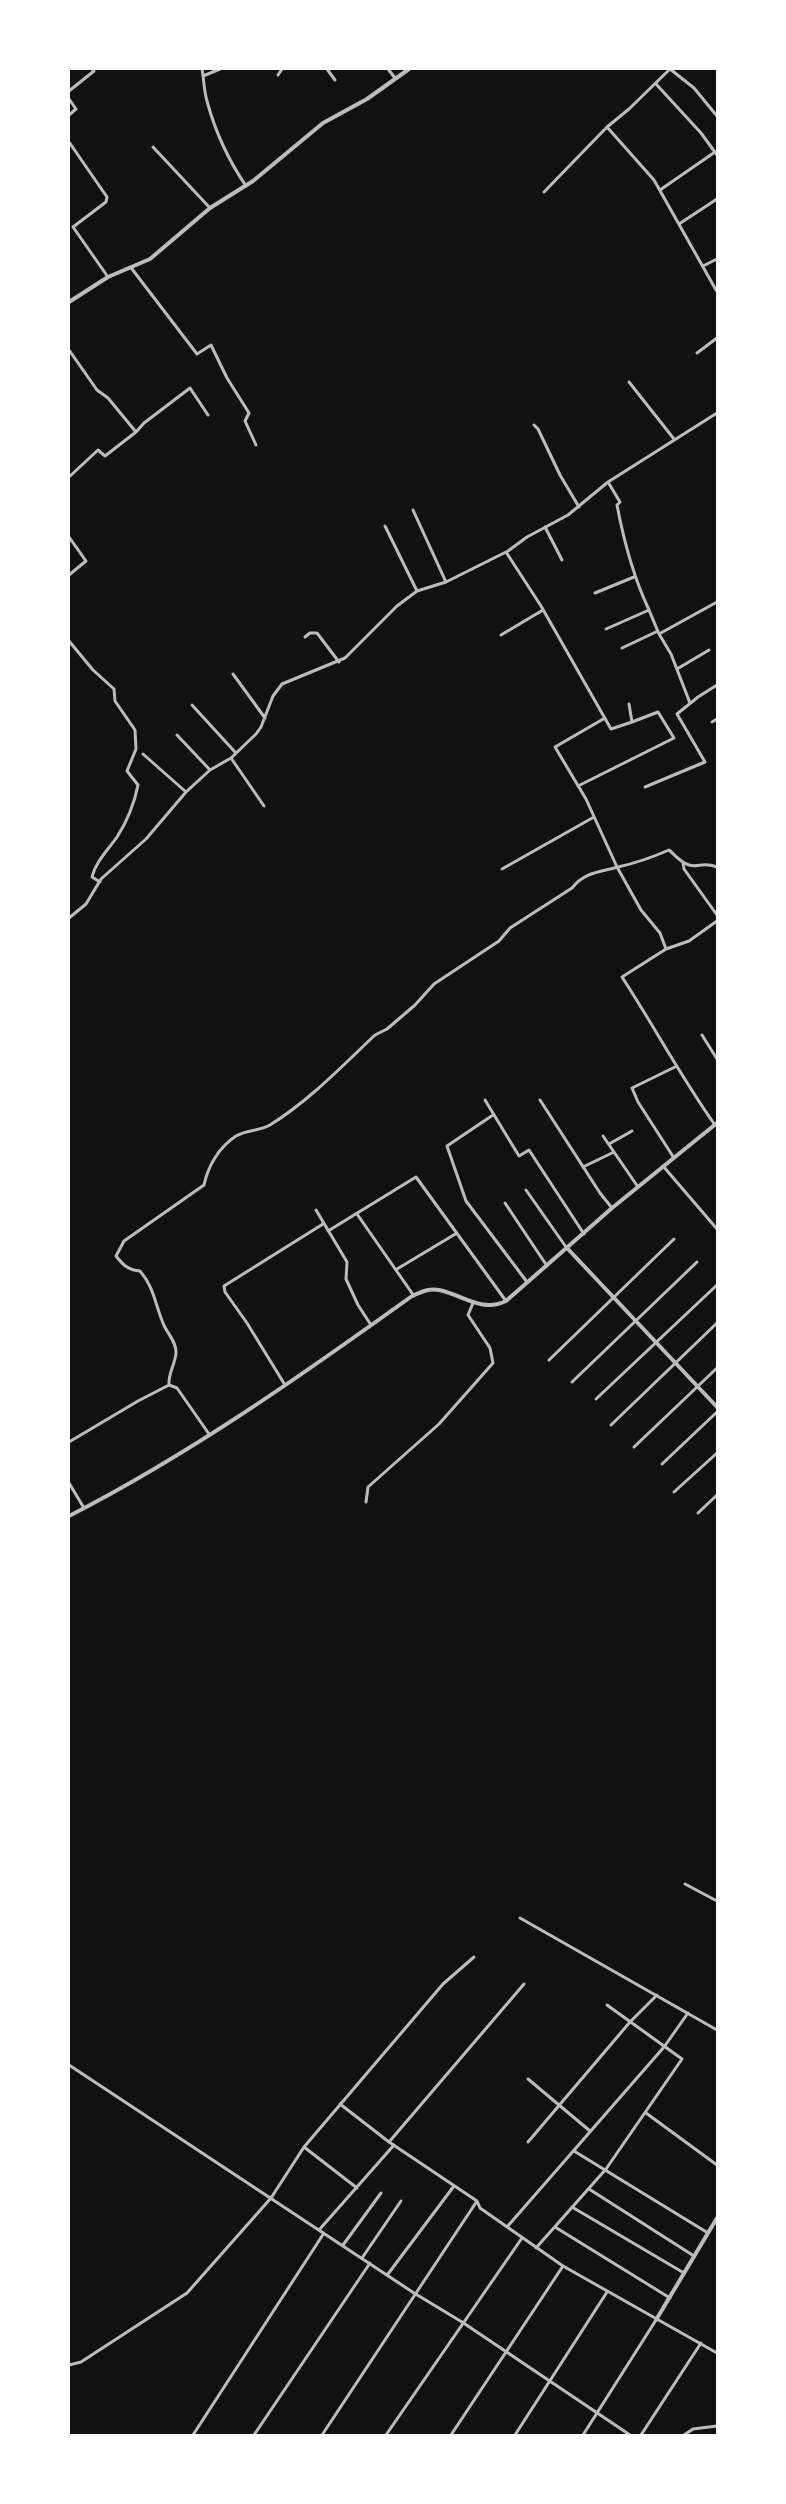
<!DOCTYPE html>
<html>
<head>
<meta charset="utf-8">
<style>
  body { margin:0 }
  #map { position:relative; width:786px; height:2504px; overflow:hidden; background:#111; font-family:"DejaVu Sans",sans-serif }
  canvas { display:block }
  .frame { position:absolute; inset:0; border:70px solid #fff; pointer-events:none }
</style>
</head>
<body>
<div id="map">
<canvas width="786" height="2504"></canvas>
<div class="frame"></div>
</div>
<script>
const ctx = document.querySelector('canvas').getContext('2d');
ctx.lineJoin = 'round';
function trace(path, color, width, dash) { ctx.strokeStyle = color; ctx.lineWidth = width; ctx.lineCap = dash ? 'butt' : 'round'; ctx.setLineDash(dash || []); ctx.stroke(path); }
const minor = new Path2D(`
  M202 69C204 80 204 91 207 101 215 131 229 161 246 186
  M327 69 335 80
  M388 69 395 78
  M670 69 694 88 717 116
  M278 75 282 69
  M203 76 220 69
  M656 84 701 133 717 155
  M69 91 94 71 92 69
  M69 99 76 109 69 115
  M607 127 654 180 716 290
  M69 142 107 197 106 202 73 227 108 277
  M153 147 210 208
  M660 190 715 152
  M544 192 607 127 629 109 670 69
  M679 224 717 199
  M703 266 717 259
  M132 269 197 354 211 345 227 378 249 413 245 421 256 445
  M69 350 97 390 108 398 136 432 144 423 190 388 208 415
  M697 353 717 338
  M629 382 674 439
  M534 425 538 429 560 475 579 507
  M69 477 98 450 105 456 136 432
  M413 510 446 582
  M385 526 417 591
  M545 527 562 560
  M69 537 86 561 69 575
  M506 552 541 606 611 729 632 722
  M595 593 634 577
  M649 610 659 634 717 602
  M606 629 649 610C633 576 624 542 617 505L620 502 608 482
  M659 634 671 654 690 703
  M501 635 543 610
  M305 637 310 633H317L339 662
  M69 641 93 670 114 689 115 701 135 730 136 749 127 771 138 785C134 805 128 820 117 837 108 850 96 861 92 877L100 882
  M622 648 658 631
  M677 669 709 650
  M233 674 265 718
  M192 705 235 752
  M605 718 555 747 586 799 617 867 641 910 660 933 666 949
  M712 722 717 719
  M177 735 210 770
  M143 754 186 792
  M231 758 264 806
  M578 786 674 738 658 712 632 722 629 704
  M645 787 705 762 677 714 698 697 717 685
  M683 863 684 869 717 915
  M502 869 594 817
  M69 918 86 904 101 879 146 839 186 792 210 770 231 758 256 734 261 727 273 696 282 684 345 658 397 606 417 591 446 582 508 551 527 537 568 515 608 482 717 413
  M702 1035 717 1059
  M485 1100 519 1156 529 1150 584 1234
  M540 1100 600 1193 612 1208
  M493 1115 447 1146 466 1201 527 1282
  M715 1125C681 1077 654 1026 622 977L666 949 689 941 717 921
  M603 1136 638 1187
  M609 1144 632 1131
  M674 1158 638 1102 632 1088 677 1066
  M663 1166 717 1229
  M583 1167 614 1152
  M526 1190 566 1247
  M505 1203 547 1266
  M316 1210 347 1262 346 1279 358 1305 371 1325
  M357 1214 414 1296
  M328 1231 416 1177 506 1301
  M397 1269 457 1233
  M549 1360 674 1239
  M572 1382 697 1262
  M285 1385 247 1323 225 1292 224 1286 323 1224V1222
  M596 1399 717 1285
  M611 1425 717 1323
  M209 1434 177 1388 169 1385C168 1373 175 1365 176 1353 177 1342 166 1332 163 1323 155 1304 154 1287 140 1271 128 1270 123 1265 116 1256L124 1241 204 1185C208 1166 219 1147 236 1136 246 1130 260 1131 270 1125 310 1100 341 1067 375 1035L387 1029 415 1005 434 984 499 941 510 928 572 888C584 872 600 872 618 867 636 863 653 857 669 850 675 855 681 863 689 865 699 868 702 861 717 867
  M69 1442 138 1401 169 1385
  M634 1447 717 1368
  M662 1464 717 1412
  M69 1483 84 1508
  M674 1492 717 1453
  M366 1502 368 1487 439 1424 493 1363 490 1348 468 1315 473 1303
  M698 1513 717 1495
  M685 1884 717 1901
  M520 1918 717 2030
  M69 2065 414 2293 462 2322 630 2435
  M528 2079 590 2131
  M340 2104 389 2142 477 2201 480 2208 563 2266 717 2353
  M646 2113 717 2165
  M389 2142 524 1984
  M528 2142 630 2022 657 1995
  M304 2147 357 2188
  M574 2151 708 2233
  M589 2189 694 2256
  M572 2207 684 2273
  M507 2227 664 2047 688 2013
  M555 2227 670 2298
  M319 2230 394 2145
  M343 2245 381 2193
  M536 2248 606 2169 682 2059 607 2005
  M362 2258 401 2201
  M388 2274 454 2186
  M69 2365 81 2362 187 2293 271 2198 304 2147 443 1984 474 1957
  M193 2435 324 2233
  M254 2435 370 2263
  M322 2435 477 2201
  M386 2435 522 2238
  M451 2435 563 2266
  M515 2435 607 2292
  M583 2435 656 2320
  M641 2435 701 2343
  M684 2435 693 2429 717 2426`);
const tertiary = new Path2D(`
  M69 302 108 277 150 259 210 208 253 181 323 123 367 99 409 69
  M567 1248 717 1407
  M69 1516C190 1454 302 1375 412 1296 421 1292 429 1288 439 1290 463 1295 482 1313 506 1301L612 1208 717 1123
  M656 2320 717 2218`);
trace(minor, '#bcbcbc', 3);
trace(tertiary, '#bcbcbc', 4);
</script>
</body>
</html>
